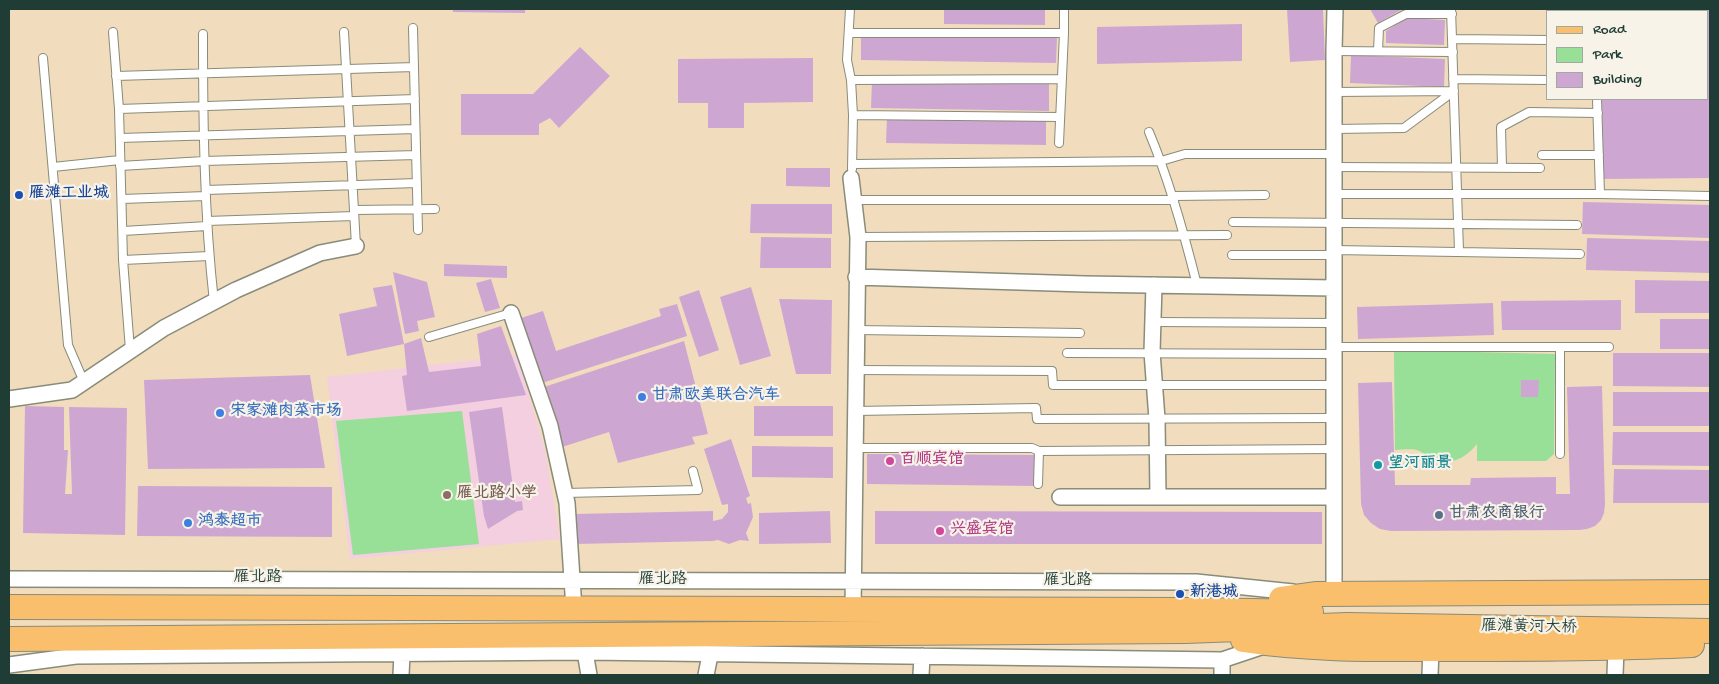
<!DOCTYPE html>
<html>
<head>
<meta charset="utf-8">
<style>
  body { margin:0 }
  #map { position:relative; width:1719px; height:684px; overflow:hidden; background:#f2dcbe; font-family:"Gochi Hand",sans-serif }
  canvas { display:block }
  .frame { position:absolute; inset:0; border:10px solid #1f3d34; pointer-events:none }
  .legend { position:absolute; left:1546px; top:10px; width:162px; height:90px; box-sizing:border-box; background:#f7f3e8; border:1px solid #a1aaa0; margin:0; padding:6px 9px; list-style:none; font-size:15px; color:#1f3d34 }
  .legend li { display:flex; align-items:center; gap:10px; height:25px }
  .legend b { width:25px; border:1px solid #a1aaa0 }
</style>
</head>
<body>
<div id="map">
<canvas width="1719" height="684"></canvas>
<div class="frame"></div>
<ul class="legend">
<li><b style="height:6px;background:#f9bf6d"></b>Road</li>
<li><b style="height:14px;background:#98df98"></b>Park</li>
<li><b style="height:14px;background:#cda7d2"></b>Building</li>
</ul>
</div>
<script>
const ctx = document.querySelector('canvas').getContext('2d');
ctx.lineJoin = 'round';
function paint(path, color) { ctx.fillStyle = color; ctx.fill(path, 'evenodd'); }
function trace(path, color, width, dash) { ctx.strokeStyle = color; ctx.lineWidth = width; ctx.lineCap = dash ? 'butt' : 'round'; ctx.setLineDash(dash || []); ctx.stroke(path); }
function drawText(font, color, halo, rows, align = 'center') {
  ctx.font = font + ' "Gochi Hand","LXGW WenKai TC",sans-serif'; ctx.lineWidth = 4.5; ctx.setLineDash([]); ctx.textBaseline = 'middle'; ctx.strokeStyle = halo; ctx.fillStyle = color; for (const [text, x, y, turn = 0] of rows) {
    ctx.save(); ctx.translate(x, y); ctx.rotate((+turn || 0) * Math.PI / 180); ctx.textAlign = isNaN(turn) ? turn : align; if (halo) ctx.strokeText(text, 0, 0); ctx.fillText(text, 0, 0); ctx.restore();
  }
}
const built = new Path2D(`
  M517 355 545 450 560 539 350 559 327 377Z`);
const green = new Path2D(`
  M1394 350 1555 354 1554 454 1546 461H1477V444C1466 458 1449 467 1432 459 1427 457 1423 452 1419 451 1413 448 1402 450 1395 450Z
  M462 411 479 544 353 555 336 421Z`);
const building = new Path2D(`
  M453 9H525V13L453 12Z
  M944 9H1045V25L944 24Z
  M1287 9H1323L1325 60 1290 62Z
  M1370 9H1403L1378 23Z
  M1602 9H1710V178L1603 179 1602 99H1708V11H1602Z
  M1407 18 1445 20 1444 45 1386 43V31Z
  M1242 24V61L1097 64V27Z
  M861 35 1057 38 1056 63 861 60Z
  M580 47 610 76 559 128 550 118 539 124V135H461V94H533Z
  M1351 55 1445 59 1444 87 1350 83Z
  M813 58V102L744 103V128H708V103H678V59Z
  M872 81 1049 84V111L871 108Z
  M887 117 1046 119V145L886 143Z
  M786 168H830V187L786 186Z
  M1583 202 1710 205V238L1582 234Z
  M751 204H832V234L750 233Z
  M761 237 831 238V268H760Z
  M1587 238 1710 241V273L1586 270Z
  M444 264 507 266V278L444 276Z
  M393 272 427 282 435 317 417 321 419 331 405 334Z
  M491 279 500 308 485 312 476 283Z
  M1635 280 1710 281V313H1635Z
  M392 285 404 344 347 356 339 314 377 306 373 288Z
  M751 287 771 356 740 365 720 297Z
  M699 290 719 350 699 357 679 297Z
  M779 299 832 300 831 374H796Z
  M1621 300V330H1502L1501 301Z
  M1493 303 1494 335 1358 339 1357 307Z
  M677 304 687 336 542 383 521 318 543 311 556 351 661 316 659 309Z
  M1660 319H1710V349H1660Z
  M501 326 526 395 407 411 402 376 407 375 404 344 421 338 429 372 481 366 477 334Z
  M684 341 708 434 692 437 695 444 618 463 609 432 562 447 544 387Z
  M1613 353H1710V387L1613 386Z
  M310 375 325 468 148 469 144 380Z
  M1521 380H1539L1538 397H1521Z
  M1392 382 1395 485H1470L1471 478 1556 477V494H1570L1567 387 1602 386 1605 504 1604 513 1601 520 1595 526 1587 529 1579 530 1391 531 1380 529 1371 523 1364 515 1361 504 1358 383Z
  M1613 392H1710V426H1613Z
  M25 406 64 407V450H68L65 494H72L69 407 127 408 125 535 23 533Z
  M754 406H833V436H754Z
  M502 407 515 502 522 501 523 510 517 511 488 529 484 516 469 412Z
  M1613 432H1710V466L1612 465Z
  M731 439 750 496 746 498 748 504 751 503 753 517 746 533 749 541 740 540 729 544 718 540 713 541 575 544V514L713 511V521L722 519 728 512V504L722 505 704 449Z
  M752 446 833 447V478L752 477Z
  M867 454 1034 455V486L867 484Z
  M1614 469 1710 470V503H1613Z
  M138 486 332 487V537L137 536Z
  M830 511 831 543 759 544V513Z
  M875 511 1322 512V544H875Z`);
const lane = new Path2D(`
  M850 9 847 60 851 80 853 115
  M1451 9 1459 251
  M1596 9V11
  M413 28 418 230
  M113 32 119 109 123 260 130 350
  M344 32 356 246
  M849 33H1064
  M203 34C203 123 204 213 214 302
  M1452 39 1548 40
  M1334 51 1453 52
  M1378 51 1379 28 1406 14H1452
  M43 58 68 345 84 382
  M116 76 414 67
  M1453 79 1548 80
  M851 80 1062 79
  M1334 92 1454 91
  M1597 99 1600 194 1710 196
  M119 109 415 99
  M1334 129 1404 128 1454 91
  M1149 132C1170 182 1184 233 1197 285
  M120 138 415 129
  M1059 143 1064 33V9
  M1542 155H1599
  M852 164 1161 161 1185 154H1334
  M120 166 204 161 416 155
  M53 167 120 160
  M1334 167 1540 168
  M1502 167 1501 127 1529 112 1598 113
  M852 169 853 115 1060 117
  M206 190 417 183
  M1334 194H1600
  M1173 196 1265 195
  M122 199 206 196
  M854 200H1174
  M354 210 435 209
  M207 221 354 216
  M1233 222 1577 225
  M123 231 207 226
  M858 237 1227 235
  M1334 250 1580 254
  M1232 255H1334
  M123 260 209 256
  M1153 322 1334 323
  M856 330 1080 333
  M429 337 511 313
  M1334 347H1609
  M1067 353 1334 354
  M855 370 1052 371 1053 385H1334
  M855 411 1036 408 1037 419 1334 418
  M854 448H1032L1039 451
  M1560 454V347
  M1038 484 1039 451 1334 449
  M565 493 698 490 693 471`);
const street = new Path2D(`
  M851 178 858 237 853 609
  M856 277 1085 284 1334 288
  M1154 285 1152 352 1157 419 1158 497
  M511 313 550 426 567 503 574 609
  M9 399 72 390 164 328 236 290 320 253 356 246
  M1060 497H1334
  M9 579 1196 582 1293 592
  M1334 594V51L1335 9
  M585 652 589 675
  M9 665 76 656 585 652 1222 660 1264 646
  M401 675 402 654
  M706 675 710 655
  M921 675 922 656
  M1222 675V660
  M1430 675 1431 649
  M1615 675 1616 649`);
const primary = new Path2D(`
  M1281 599 1317 594 1710 592
  M9 607 1193 610 1311 612
  M9 639 1185 631 1347 625 1710 631
  M1243 640C1314 651 1385 649 1456 649 1535 649 1613 649 1692 645`);
const markers = [
  [19,195,5,"#1a4fb4"],
  [642,397,5,"#3f7fe0"],
  [220,413,5,"#3f7fe0"],
  [890,461,5,"#d1479c"],
  [1378,465,5,"#0f9aa8"],
  [447,495,5,"#8d6e63"],
  [1439,515,5,"#5c6f8a"],
  [188,523,5,"#3f7fe0"],
  [940,531,5,"#d1479c"],
  [1180,594,5,"#1a4fb4"]
];
const transitNames = [
  ["雁滩工业城",29,195],
  ["新港城",1190,594]
];
const shopNames = [
  ["甘肃欧美联合汽车",652,397],
  ["宋家滩肉菜市场",230,413],
  ["鸿泰超市",198,523]
];
const hotelNames = [
  ["百顺宾馆",900,461],
  ["兴盛宾馆",950,531]
];
const cultureNames = [
  ["望河丽景",1388,465]
];
const educationNames = [
  ["雁北路小学",457,495]
];
const serviceNames = [
  ["甘肃农商银行",1449,515]
];
const streetNames = [
  ["雁北路",258,579],
  ["雁北路",663,581],
  ["雁北路",1068,582],
  ["雁滩黄河大桥",1529,628,1]
];
paint(built, '#f3cfdf');
paint(green, '#98df98');
paint(building, '#cda7d2');
trace(lane, '#888c79', 10);
trace(street, '#888c79', 18);
trace(primary, '#888c79', 26);
trace(lane, '#fff', 8);
trace(street, '#fff', 15);
trace(primary, '#f9bf6d', 24);
for (const [x, y, r, color] of markers) { const dot = new Path2D(); dot.arc(x, y, r, 0, 2 * Math.PI); ctx.fillStyle = color; ctx.fill(dot); trace(dot, '#f7f3e8', 2); }
drawText('bold 16px', '#164399', '#f7f3e8', transitNames, 'left');
drawText('bold 16px', '#366cbe', '#f7f3e8', shopNames, 'left');
drawText('bold 16px', '#b23c85', '#f7f3e8', hotelNames, 'left');
drawText('bold 16px', '#0d838f', '#f7f3e8', cultureNames, 'left');
drawText('bold 16px', '#785e54', '#f7f3e8', educationNames, 'left');
drawText('bold 16px', '#4e5e75', '#f7f3e8', serviceNames, 'left');
drawText('16px', '#1f3d34', '#f7f3e8', streetNames);
</script>
</body>
</html>
